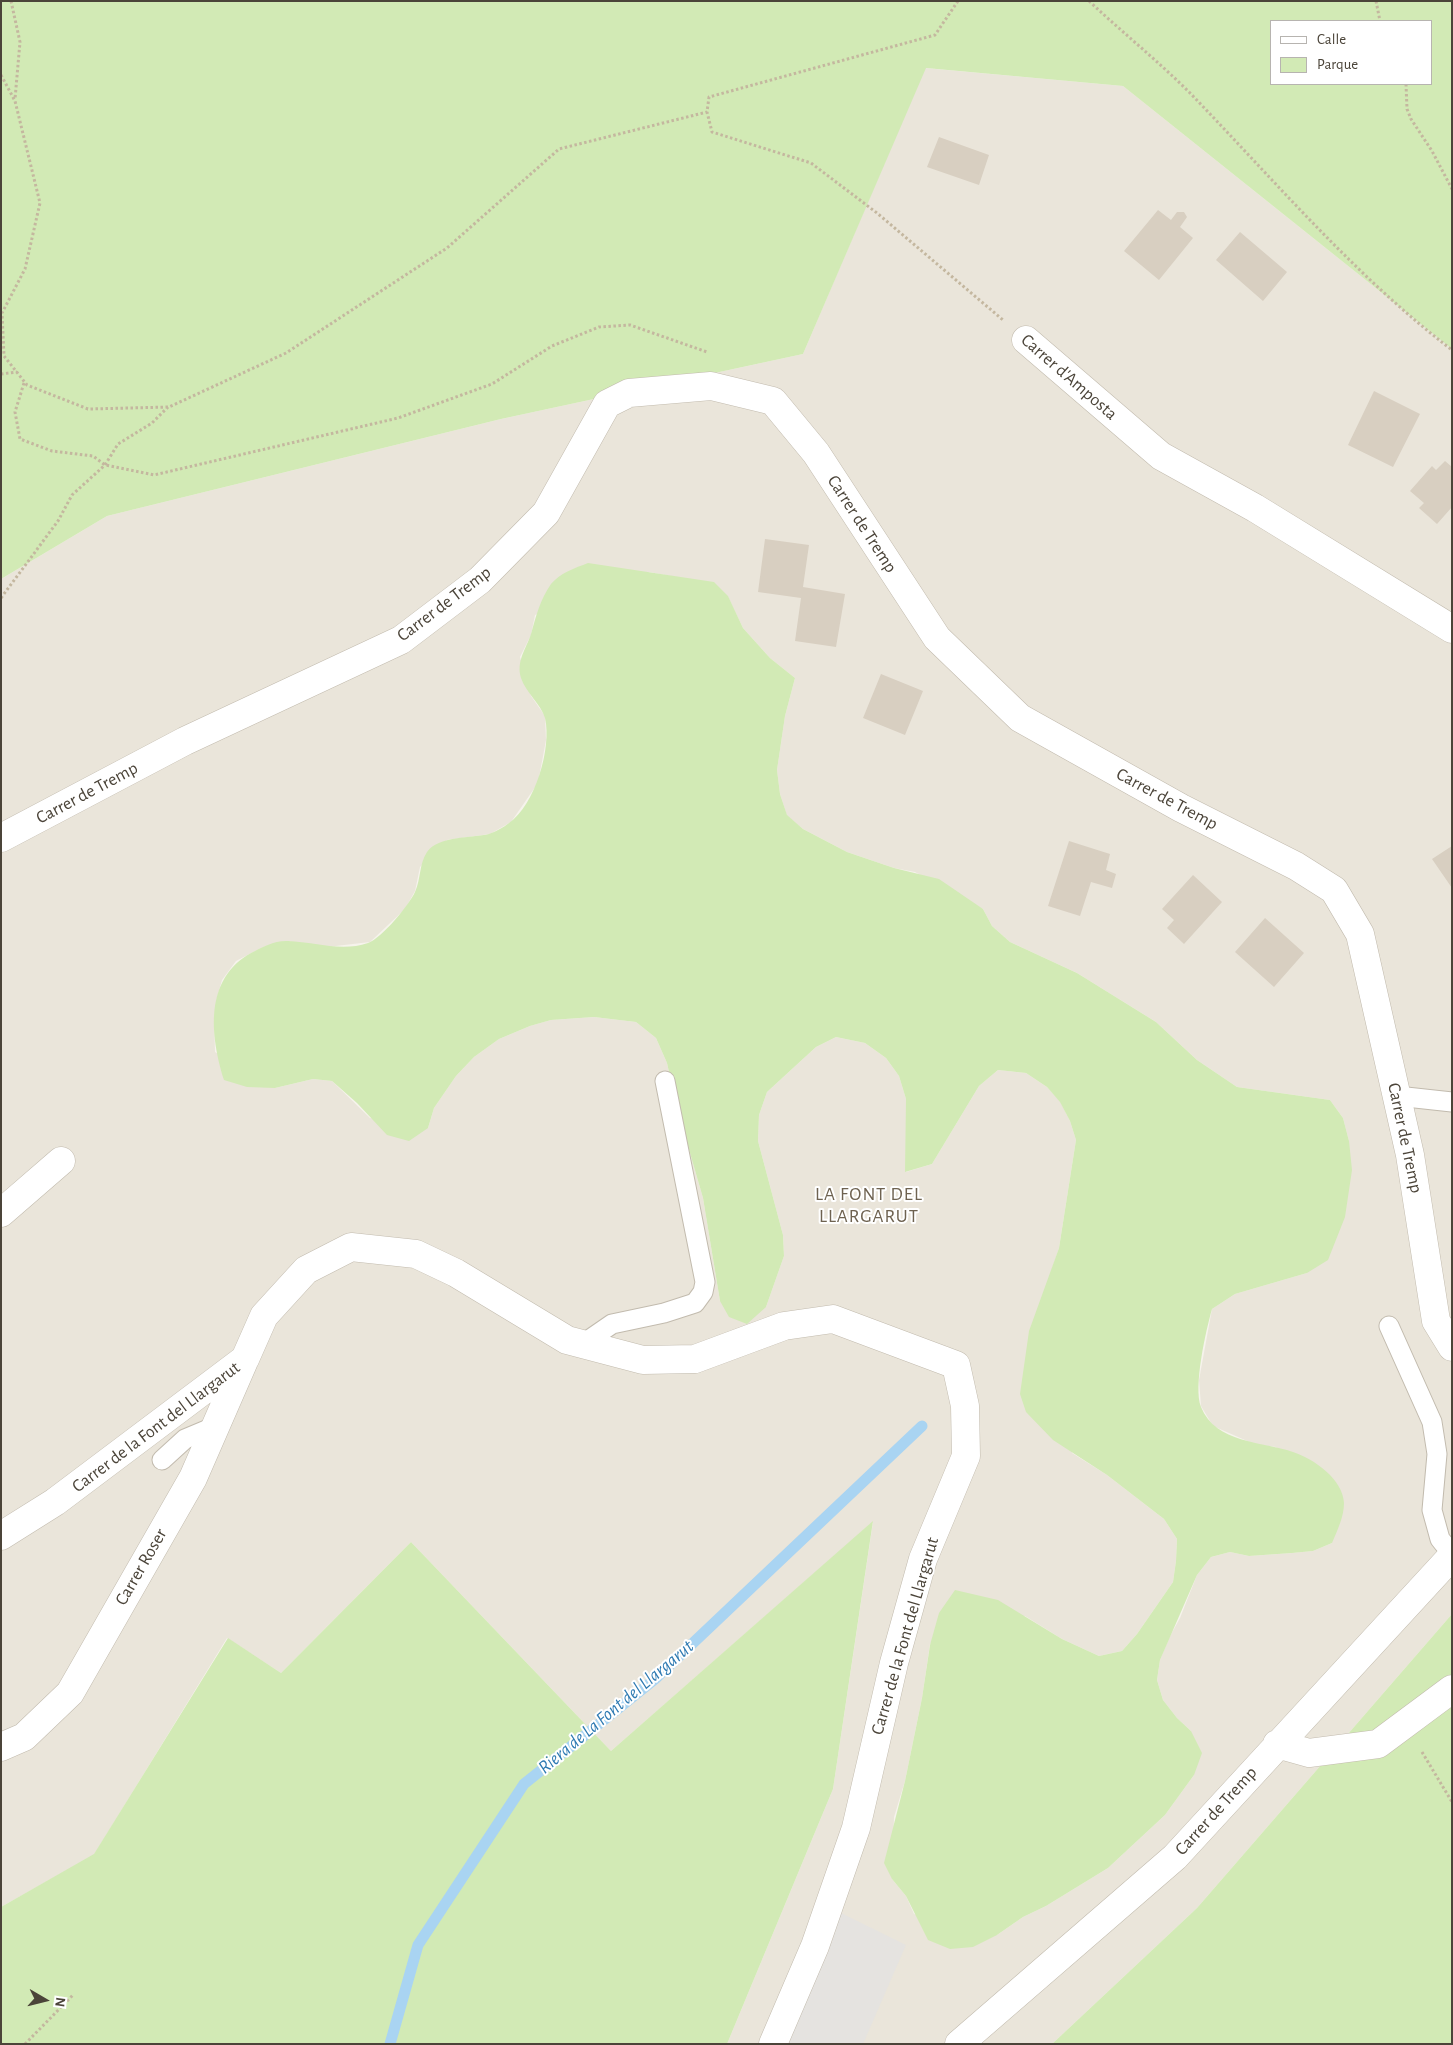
<!DOCTYPE html>
<html>
<head>
<meta charset="utf-8">
<style>
  body { margin:0 }
  #map { position:relative; width:1453px; height:2045px; overflow:hidden; background:#f6f3ec; font-family:"Alegreya Sans",sans-serif }
  canvas { display:block }
  .frame { position:absolute; inset:0; border:2px solid #4b4439; pointer-events:none }
  .legend { position:absolute; left:1270px; top:20px; width:162px; height:65px; box-sizing:border-box; background:#fff; border:1px solid #b7b4b0; margin:0; padding:6px 9px; list-style:none; font-size:15px; color:#4b4439 }
  .legend li { display:flex; align-items:center; gap:10px; height:25px }
  .legend b { width:25px; border:1px solid #b7b4b0 }
  .north { position:absolute; left:20px; top:1975px; width:50px; height:50px; -webkit-text-stroke:4px #fff; paint-order:stroke; rotate:98deg; font-size:14px; font-weight:700; line-height:20px; text-align:center; color:#4b4439 }
  .north::after { content:''; display:block; margin:auto; width:18px; height:22px; background:#4b4439; clip-path:polygon(50% 0,100% 100%,50% 72%,0 100%) }
</style>
</head>
<body>
<div id="map">
<canvas width="1453" height="2045"></canvas>
<div class="frame"></div>
<ul class="legend">
<li><b style="height:6px;background:#fff"></b>Calle</li>
<li><b style="height:14px;background:#d2eab5"></b>Parque</li>
</ul>
<div class="north">N</div>
</div>
<script>
const ctx = document.querySelector('canvas').getContext('2d');
ctx.lineJoin = 'round';
function paint(path, color) { ctx.fillStyle = color; ctx.fill(path, 'evenodd'); }
function trace(path, color, width, dash) { ctx.strokeStyle = color; ctx.lineWidth = width; ctx.lineCap = dash ? 'butt' : 'round'; ctx.setLineDash(dash || []); ctx.stroke(path); }
function drawText(font, color, halo, rows, align = 'center') {
  ctx.font = font + ' "Alegreya Sans",sans-serif'; ctx.lineWidth = 4; ctx.setLineDash([]); ctx.textBaseline = 'middle'; ctx.strokeStyle = halo; ctx.fillStyle = color; for (const [text, x, y, turn = 0] of rows) {
    ctx.save(); ctx.translate(x, y); ctx.rotate((+turn || 0) * Math.PI / 180); ctx.textAlign = isNaN(turn) ? turn : align; if (halo) ctx.strokeText(text, 0, 0); ctx.fillText(text, 0, 0); ctx.restore();
  }
}
const residential = new Path2D(`
  M925 68 1123 86 1452 349V1614L1197 1908 1052 2044H727L833 1789 873 1522 611 1751 411 1542 281 1673 227 1638 94 1855 1 1907V579L107 516 501 419 803 354ZM649 572 671 576 728 597 743 628 770 658 795 678 785 716 777 770 780 794 787 816 803 829 847 852 894 868 915 872 983 909 992 926 1010 942 1077 973 1156 1022 1197 1060 1237 1087 1330 1100 1343 1118 1349 1141 1307 1273 1235 1294 1212 1309 1199 1380 1201 1406 1213 1426 1254 1444 1276 1447 1332 1543 1313 1551 1292 1553 1249 1556 1230 1552 1211 1557 1197 1575 1180 1618 1169 1638 1160 1660 1157 1680 1163 1700 1177 1718 1191 1731 1194 1775 1165 1815 1108 1868 1046 1906 1023 1917 997 1935 914 1914 906 1896 892 1879 894 1817 905 1781 922 1698 930 1644 1025 1616 1062 1639 1099 1656 1122 1651 1137 1634 1173 1582 1176 1561 1177 1539 1164 1519 1107 1475 1072 1453 1051 1272 1059 1248 1076 1140 1070 1121 1060 1101 1047 1087 1026 1073 998 1070 979 1086 932 1164 906 1172V1099L899 1076 886 1058 865 1043 836 1037 816 1047 767 1092 759 1115 758 1141 783 1235 784 1256 766 1307 720 1301 703 1198 677 1108 667 1063 656 1038 636 1022 594 1017 551 1020 530 1026 499 1039 474 1057 456 1076 434 1108 428 1128 370 1118 332 1081 313 1079 275 1088 215 1052 214 1018 217 998 222 980 236 961 263 947 286 941 327 947 370 942 405 909 415 891 420 867 447 840 490 834 511 822 538 783 546 740 545 716 531 696 520 657 531 635 535 615Z`);
const green = new Path2D(`
  M1 1H1452V349L1123 86 926 68 803 354 501 419 107 516 1 579ZM1272 21H1432V84H1272Z
  M588 563 714 582 728 596 743 628 770 658 795 678 785 716 777 770 780 794 787 815 803 829 847 852 894 868 939 879 983 909 992 926 1010 942 1077 973 1156 1022 1197 1060 1237 1087 1330 1100 1343 1118 1349 1141 1352 1170 1345 1217 1328 1260 1307 1273 1235 1294 1212 1309C1206 1330 1193 1387 1201 1407 1216 1444 1262 1441 1293 1452 1314 1459 1343 1479 1344 1503 1344 1517 1337 1531 1332 1543L1313 1551 1292 1553 1249 1556 1230 1552 1211 1557 1197 1575 1160 1660 1157 1680 1163 1700 1177 1718 1191 1731 1202 1753 1194 1775 1165 1815 1108 1868 1046 1906 1023 1917 997 1935 973 1947 950 1949 928 1940 906 1896 892 1879 884 1863 905 1781 922 1698 930 1645 939 1613 955 1590 998 1600 1062 1639 1099 1656 1122 1651 1137 1634 1173 1582 1176 1561 1177 1539 1164 1519 1107 1475 1053 1440 1026 1412 1020 1394 1029 1331 1059 1248 1076 1140 1070 1121 1060 1102 1047 1087 1026 1073 998 1070 979 1086 932 1164 905 1172 906 1099 899 1076 886 1058 865 1043 836 1037 816 1047 767 1092 759 1115 758 1141 783 1235 784 1256 766 1307 747 1324 729 1317 720 1301 703 1198 677 1108 667 1063 656 1038 636 1022 594 1017 551 1020 530 1026 499 1039 474 1057 456 1076 434 1108 428 1128 409 1141 387 1135 357 1103 332 1081 313 1079 275 1088 247 1087 224 1080C210 1035 204 979 251 953 262 947 276 940 288 941 314 942 342 952 368 943 382 938 409 905 415 892 421 879 419 864 427 852 438 836 472 838 489 834 495 832 504 827 509 823 535 805 552 748 545 718 541 704 526 693 521 678 516 661 526 649 531 634 536 616 540 600 551 584 560 573 575 568 588 563Z
  M873 1521 833 1789 727 2044H1V1907L94 1854 228 1638 281 1673 411 1542 611 1751Z
  M1452 1614V2044H1052L1197 1908Z`);
const parking = new Path2D(`
  M829 1907 906 1945 863 2044H773Z`);
const stream = new Path2D(`
  M390 2044 418 1945 524 1784 655 1679 922 1426`);
const building = new Path2D(`
  M939 137 989 155 979 185 927 167Z
  M1158 210 1171 220 1177 212H1184L1187 217 1180 227 1193 238 1159 280 1124 251Z
  M1240 232 1287 272 1263 301 1216 260Z
  M1374 391 1420 414 1393 467 1348 445Z
  M1445 461 1452 467V507L1437 524 1419 508 1424 503 1410 491 1432 466 1436 470Z
  M765 539 809 545 803 587 845 594 836 647 795 641 801 598 758 592Z
  M881 674 923 691 905 735 863 718Z
  M1069 841 1110 854 1106 870 1116 874 1112 888 1091 882 1080 916 1048 906Z
  M1452 846V888L1432 859Z
  M1193 875 1222 902 1184 944 1167 928 1174 920 1162 909Z
  M1265 918 1304 953 1274 987 1235 952Z`);
const path = new Path2D(`
  M11 1 20 42 15 99
  M958 1 935 35 709 97 707 112 712 132 811 163 877 213 1003 320
  M1089 1C1122 32 1158 61 1190 93 1274 180 1355 276 1452 350
  M1376 1 1380 21
  M1 75 15 101 40 203 25 269 2 313 4 356 27 385 88 409 169 407 286 353 447 248 559 149 707 112
  M1406 84 1407 109 1411 119 1432 151 1452 189
  M1 374 17 372
  M24 383 15 412 20 439 52 451 93 456 105 465 154 475 398 418 492 384 552 346 599 327 630 325 707 352
  M1 598 58 521 72 495 105 465 118 444 152 423 168 407
  M1422 1752 1452 1802
  M25 2044 73 1995`);
const lane = new Path2D(`
  M1397 1096 1452 1102
  M1389 1326 1432 1422 1437 1454 1432 1510 1440 1539 1452 1554
  M583 1344 612 1324 664 1313 695 1303 703 1292 705 1282 665 1081
  M162 1460 185 1439 216 1426`);
const street = new Path2D(`
  M1026 340 1161 456 1255 508 1452 629
  M1 838 185 741 401 640 480 580 546 513 607 404 629 393 711 386 773 401 816 453 937 638 1020 718 1181 808 1296 866 1334 890 1360 934 1410 1155 1436 1321 1452 1347
  M1 1213 61 1161
  M1 1536 55 1502 245 1359 264 1316 306 1270 351 1247 416 1254 456 1273 567 1340 643 1360 695 1359 784 1326 833 1319 956 1365 965 1406 966 1456 923 1559 894 1663 856 1828 815 1946 773 2044
  M1277 1744 1309 1753 1378 1744 1452 1689
  M1 1747 24 1737 70 1693 193 1478 244 1361
  M959 2044 1175 1857 1452 1556`);
const streetNames = [
  ["Carrer d'Amposta",1069,377,41],
  ["Carrer de Tremp",862,524,57],
  ["Carrer de Tremp",444,604,-37],
  ["Carrer de Tremp",87,793,-28],
  ["Carrer de Tremp",1167,799,28],
  ["Carrer de Tremp",1405,1138,78],
  ["Carrer de la Font del Llargarut",156,1427,-37],
  ["Carrer Roser",141,1567,-60],
  ["Carrer de la Font del Llargarut",905,1636,-74],
  ["Carrer de Tremp",1216,1811,-48]
];
const neighbourhoodNames = [
  ["LA FONT DEL",869,1194],
  ["LLARGARUT",869,1216]
];
const waterNames = [
  ["Riera de La Font del Llargarut",616,1707,-40]
];
paint(residential, '#eae5da');
paint(green, '#d2eab5');
paint(parking, '#e5e3e0');
trace(stream, '#a9d4f2', 11);
paint(building, '#d8cfc1');
trace(lane, '#c2bbae', 21);
trace(street, '#c2bbae', 29);
trace(path, '#c4b79f', 3, [2.5, 2.5]);
trace(lane, '#fff', 19);
trace(street, '#fff', 28);
drawText('18px', '#4b4439', '#fff', streetNames);
ctx.letterSpacing = '1px';
drawText('19px', '#6e6250', '#fff', neighbourhoodNames);
ctx.letterSpacing = '0px';
drawText('italic 19px', '#2e7ab2', '#fff', waterNames);
</script>
</body>
</html>
